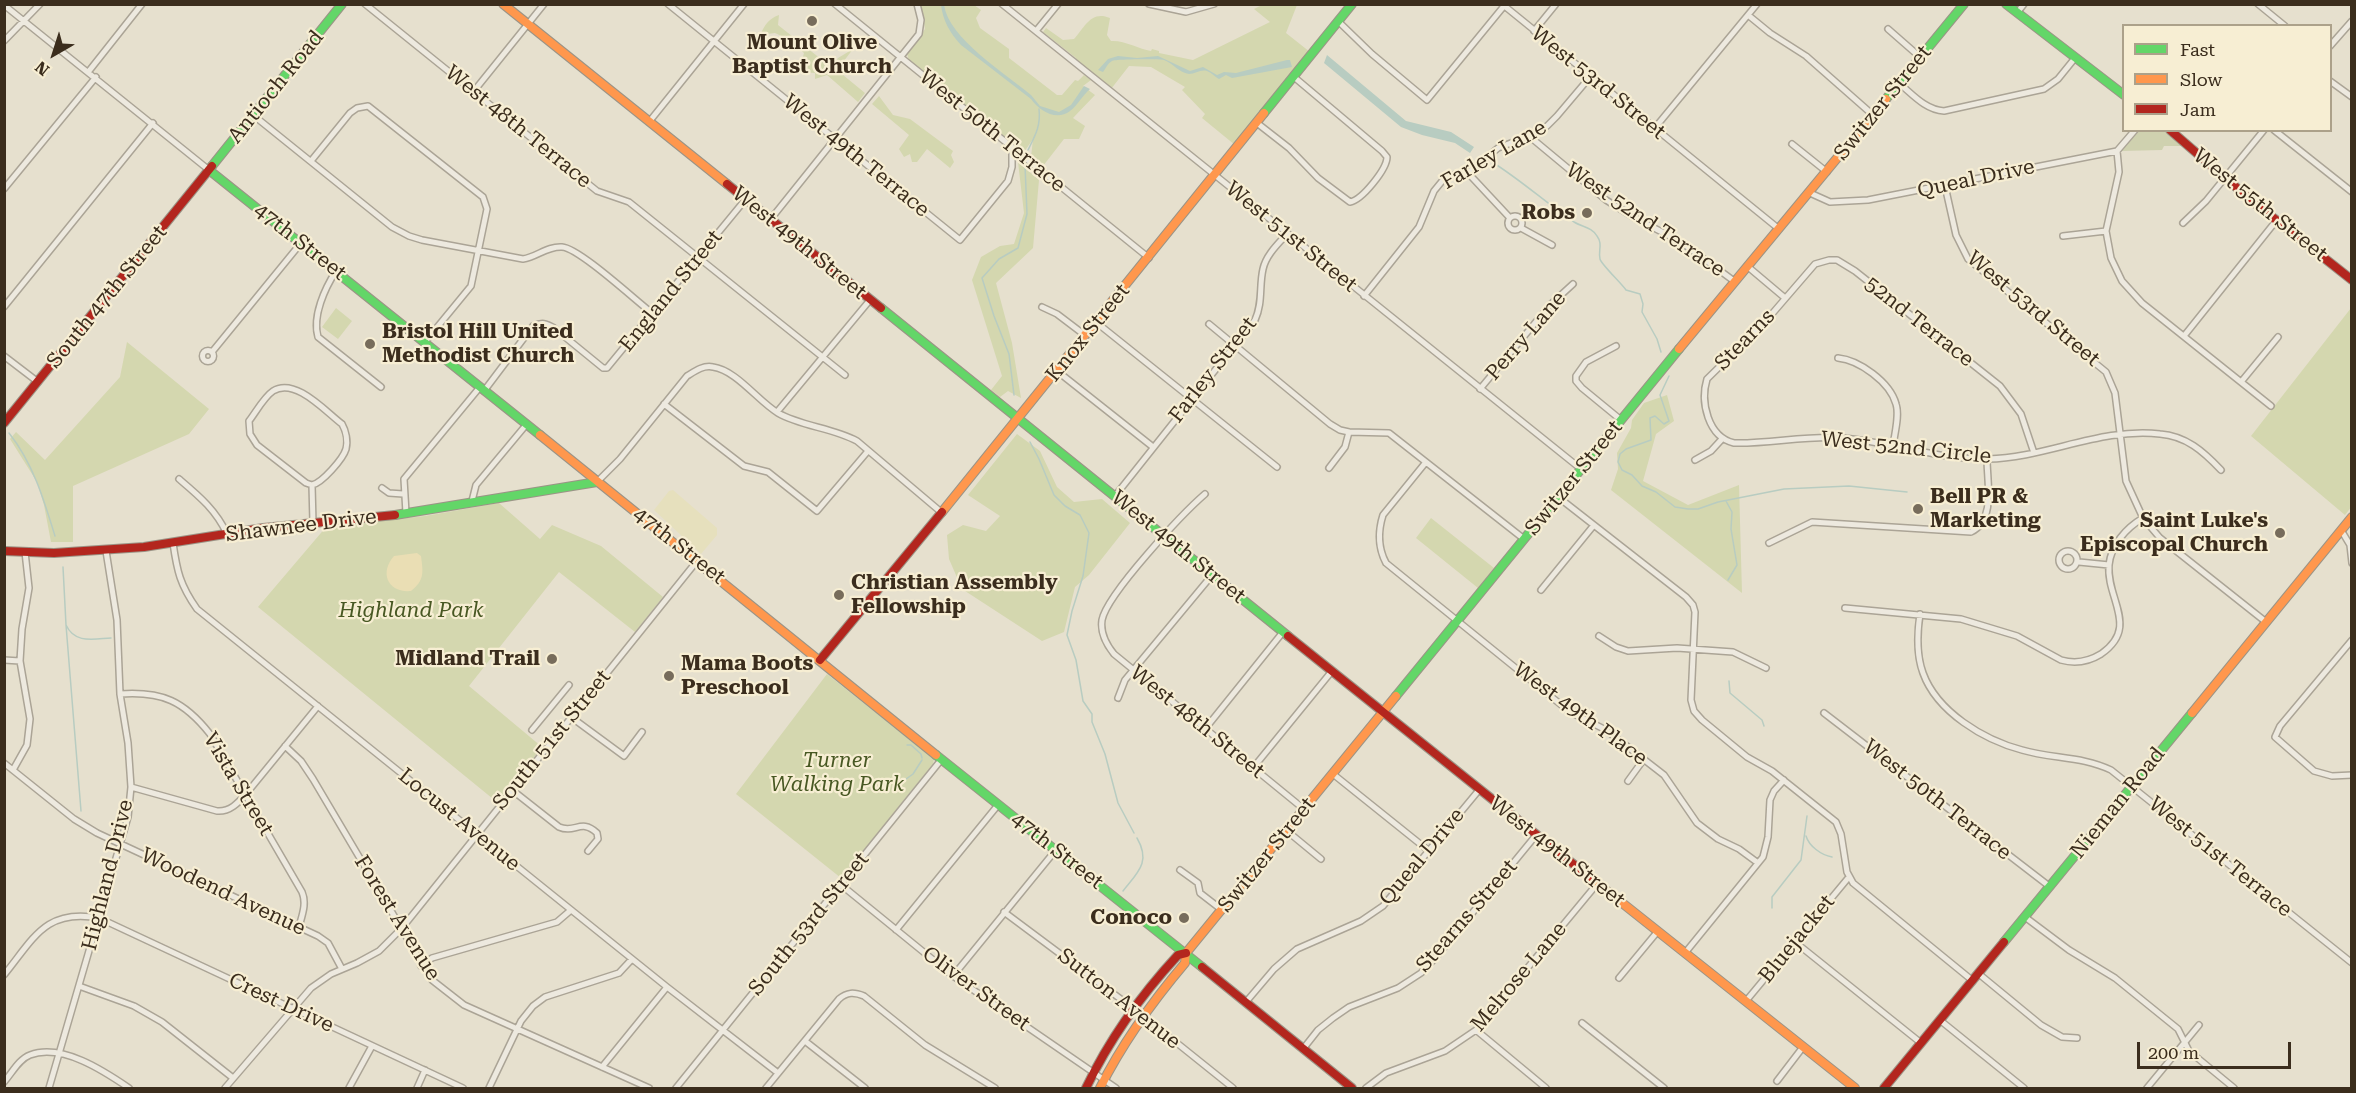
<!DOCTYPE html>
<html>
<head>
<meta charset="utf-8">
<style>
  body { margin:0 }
  #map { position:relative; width:2356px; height:1093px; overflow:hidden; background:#e6e0ce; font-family:"Roboto Serif",serif }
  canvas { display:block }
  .frame { position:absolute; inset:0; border:6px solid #3b2d1d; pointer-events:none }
  .legend { position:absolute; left:2122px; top:24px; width:210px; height:108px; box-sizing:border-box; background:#f7eed3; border:2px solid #aca18a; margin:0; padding:8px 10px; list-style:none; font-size:18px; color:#3b2d1d }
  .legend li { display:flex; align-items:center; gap:12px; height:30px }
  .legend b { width:30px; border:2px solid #aca18a }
  .north { position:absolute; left:24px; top:24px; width:60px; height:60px; -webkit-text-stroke:4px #f7eed3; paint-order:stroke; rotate:219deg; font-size:16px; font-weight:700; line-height:24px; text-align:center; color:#3b2d1d }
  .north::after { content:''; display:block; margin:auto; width:21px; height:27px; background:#3b2d1d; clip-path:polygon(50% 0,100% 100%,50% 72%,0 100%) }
  .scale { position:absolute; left:2137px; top:1042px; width:154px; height:27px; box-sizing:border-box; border:3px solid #3b2d1d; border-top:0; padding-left:8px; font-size:18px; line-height:21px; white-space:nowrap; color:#3b2d1d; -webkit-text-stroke:4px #f7eed3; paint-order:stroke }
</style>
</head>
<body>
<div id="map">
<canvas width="2356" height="1093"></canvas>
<div class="frame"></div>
<ul class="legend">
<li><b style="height:8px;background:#63d668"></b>Fast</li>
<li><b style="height:8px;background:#ff974d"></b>Slow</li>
<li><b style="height:8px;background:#b3261e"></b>Jam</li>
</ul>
<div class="north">N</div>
<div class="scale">200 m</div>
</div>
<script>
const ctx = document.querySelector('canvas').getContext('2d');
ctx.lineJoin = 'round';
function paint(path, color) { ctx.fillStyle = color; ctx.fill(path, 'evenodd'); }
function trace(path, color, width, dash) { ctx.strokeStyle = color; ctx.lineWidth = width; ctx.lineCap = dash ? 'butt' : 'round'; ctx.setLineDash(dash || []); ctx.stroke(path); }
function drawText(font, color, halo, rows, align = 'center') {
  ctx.font = font + ' "Roboto Serif",serif'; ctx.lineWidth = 4.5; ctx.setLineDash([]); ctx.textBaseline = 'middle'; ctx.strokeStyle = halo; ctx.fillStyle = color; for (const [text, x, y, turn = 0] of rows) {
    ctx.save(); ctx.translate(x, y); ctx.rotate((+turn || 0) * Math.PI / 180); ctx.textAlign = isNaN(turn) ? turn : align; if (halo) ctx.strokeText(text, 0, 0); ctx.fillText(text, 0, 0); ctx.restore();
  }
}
const farmland = new Path2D(`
  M673 490 717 528V535L701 554 654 510 669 491Z`);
const green = new Path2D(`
  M921 5H974L981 10 976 18 980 28 1009 49V58L1057 95H1062L1075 80 1078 81 1084 75 1091 80 1083 86 1095 95 1073 118 1085 126 1079 139H1064L1043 166 1031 157 1033 139 1024 152 909 60 907 54 925 29Z
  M1262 5H1297L1286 33 1310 52 1235 145 1202 118 1205 114 1182 90 1185 87 1151 67 1129 66 1111 89 1075 60 1076 58 1043 32 1046 28 1063 40 1074 39C1085 27 1091 10 1110 18L1107 35 1111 41C1124 40 1139 49 1151 51L1152 49 1159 51V53L1193 60 1270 22 1254 9Z
  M779 15 778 25 831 67 838 58 853 49 837 70 865 93 858 102 827 75 815 79V73L804 72 801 64 804 53 788 39 775 33 760 35C765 25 768 19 779 15Z
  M879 96 893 115 910 119 953 151 951 155 954 162 950 168 927 149 917 162H912L910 154 904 157 899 149 909 135 872 104Z
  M1018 162 1039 180 1033 248 996 283 1012 343 1021 398 1008 391 1000 397 991 390 1002 376 972 280 981 257 1000 246 1014 244 1024 213Z
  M336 308 352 321 338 339 322 327Z
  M2351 308 2352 506 2345 515 2251 436Z
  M127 342 209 409 189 434 73 486V542H51L44 505 37 482 10 439 16 432 45 460 120 377Z
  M1667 395 1674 421 1656 434 1643 481 1688 505 1739 485 1742 593 1611 490 1618 469 1617 453 1631 428 1632 420 1644 403Z
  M1017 434 1040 451 1057 487 1074 502 1102 499 1130 523 1089 575 1075 587 1064 632 1042 641 962 589 949 559 947 535 963 525 986 531 1000 516 968 495Z
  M499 503 540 539 552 525 601 546 663 597 635 632 559 572 469 686 542 747 498 803 258 607 326 527 425 516Z
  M1431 518 1494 568 1478 588 1416 538Z
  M827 674 934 759 933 764 841 878 736 794Z`);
const sand = new Path2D(`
  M417 553 421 556C423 572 425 580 411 591 388 593 379 573 394 556Z`);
const cemetery = new Path2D(`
  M2139 131H2164L2184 146H2164L2162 150 2121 151Z`);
const water = new Path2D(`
  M941 5H944C949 39 1005 73 1031 95L1040 106 1059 112 1071 105 1084 86 1090 89C1082 96 1077 106 1070 111 1056 122 1039 110 1031 99L961 45C950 33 943 21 941 5Z
  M1327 55 1406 121 1451 132 1474 147 1470 153 1455 143 1422 135 1401 127 1324 63Z
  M1118 56 1137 58 1158 56 1190 71 1203 67 1217 75 1224 72 1236 73 1287 60H1290L1292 67 1232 78 1226 75 1219 79C1215 77 1212 73 1207 71 1201 69 1195 74 1189 74 1178 72 1173 63 1164 60 1160 59 1116 59 1112 61 1108 63 1106 68 1103 72L1098 70 1108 59Z`);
const stream = new Path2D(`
  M1028 150C1035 136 1041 126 1039 109
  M1492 162C1521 180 1546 203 1574 222 1582 227 1592 227 1597 236 1603 244 1598 250 1600 259 1601 264 1621 283 1626 290L1640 294 1643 304 1642 312 1657 339 1661 352
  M1669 376 1660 395 1669 421 1664 424 1655 416 1650 418 1651 440 1626 449 1620 454 1618 462 1622 470 1632 475 1642 486 1656 492 1675 507 1688 509H1698L1718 502 1784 489 1849 486 1907 492
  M1014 395 1009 354 994 316 982 278 999 259 1018 248 1027 214 1025 165
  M9 433C33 463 44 500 55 536
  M1030 442 1039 459 1054 495 1065 506 1080 515 1089 533 1083 576 1072 611 1067 635 1076 660 1083 701 1092 714V722L1105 754 1118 803 1134 833
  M1726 501 1732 512 1731 529 1737 565 1728 580
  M63 567 66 625C75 644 93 639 111 638
  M66 625 81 811
  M1729 681 1730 693 1762 720 1764 726
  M907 745H911L921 754 922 758
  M895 787 913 774 922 760
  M1806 836C1809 846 1821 855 1832 857
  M1123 891C1138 872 1151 862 1137 838
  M1772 908V897L1801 860 1807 816`);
const street = new Path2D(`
  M365 4 597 191 629 202 845 375
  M668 4 960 240 1008 181 1012 167V149
  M835 4 1149 258
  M1002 4 1581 469
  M1149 4 1186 12 1214 4
  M1502 4 1779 229
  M2258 4 2285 26
  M4 5 209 170
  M2017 13 2024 4
  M1748 15 1770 33 1806 56 1873 115
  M1339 22 1372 54 1427 100 1504 6
  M1888 29 1920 57
  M1036 31 1058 4
  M1534 31 1556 4
  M4 41 40 4
  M2330 46 2352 21
  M89 71 142 4
  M2330 81 2352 97
  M1900 84C1913 95 1926 110 1944 111L2044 89 2058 79 2075 58
  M474 91 544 4
  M253 115 392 227 409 236 422 240 523 259C537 257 547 246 562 247 579 248 635 300 652 313
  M649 122 744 4
  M1257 123 1289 148 1318 178 1350 202C1362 200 1387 169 1387 157L1382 151 1294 77
  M1654 129 1757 4
  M2274 130 2352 192
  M1529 136 1606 200 1635 218 1681 242 1734 281
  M1792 144 1827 172
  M2117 151 2119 172 2106 231 2111 258 2122 281 2142 303 2271 406
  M311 161 350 113 357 108 368 106 483 197 487 209 471 286 425 342
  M1468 173 1510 218
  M1945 186 1956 235 1968 259 2106 372 2115 393 2126 481 2143 518 2160 538 2266 622
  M4 189 96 77
  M1810 193 1830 202 1868 200 2117 151 2135 130
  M1508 223a7 7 0 1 1 14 0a7 7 0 1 1-14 0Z
  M770 220 919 34 921 20 917 4
  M2183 223 2206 201 2264 130
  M1521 228 1552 245
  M2063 236 2106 231
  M1747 266 1785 298
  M336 271C325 288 312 316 318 337L381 387
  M1364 296 1419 227 1434 191 1443 180 1456 174 1468 173 1498 148 1529 136 1547 126 1557 116 1590 77
  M4 307 153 123
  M1042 307 1057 314 1086 336
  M1097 323 1277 467
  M1209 324 1330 424 1340 430 1349 432 1389 433 1524 539
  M2184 336 2276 221
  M1616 346 1586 362 1576 376V381L1582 388 1621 420
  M202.5 356a5.5 5.5 0 1 1 11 0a5.5 5.5 0 1 1-11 0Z
  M212 352 301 243
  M4 356 38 382
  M1838 358C1859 360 1890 382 1896 404 1900 416 1894 435 1893 447
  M1057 371 1153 447
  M2241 382 2278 337
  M1480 389 1550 305 1573 284
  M484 391 533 326C542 322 546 323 554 328L603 368H607L745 200
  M664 404 744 466 768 472 817 511 868 451
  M777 412 870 300
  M2034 453 2021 414 2000 386 1855 271 1837 260H1829L1815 264 1765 322 1707 379C1700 402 1708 437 1734 443 1770 444 1807 435 1843 438 1891 442 1940 460 1988 459 2045 458 2102 427 2160 434 2186 436 2203 451 2221 470
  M1695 460 1711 451 1722 439
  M1426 462 1383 515C1378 531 1378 548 1386 563L1570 712 1606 730 1664 775 1697 823 1718 839 1739 849 1758 863
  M1329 468 1345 447 1349 432
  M179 479C199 496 216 510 227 534
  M597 482 620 459 687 376C695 371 703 365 713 367 736 370 758 401 778 413 800 426 833 428 857 441L941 512
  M312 485 306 483 257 445 250 434 249 421C256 412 264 397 273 391 295 377 325 411 342 424 346 431 348 441 346 449 343 459 322 483 312 485L313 523
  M382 488 389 493 403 494
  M1205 494C1183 513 1107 594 1102 620 1100 633 1106 644 1114 654L1305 810
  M1115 496 1255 320C1263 303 1259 286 1263 269 1266 255 1278 244 1287 234
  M1558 497 1686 597 1693 605 1695 612 1691 700 1694 711 1702 720 1747 757 1772 771 1836 822 1841 834 1847 872 1853 883 1973 981
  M472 501 476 485 526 425
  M406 513 404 479 480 387
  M2341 530 2350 545 2352 563
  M173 543C177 571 180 585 197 609L667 987 778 1073
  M1769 543 1812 522 1971 532C1996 520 1987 482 1987 459
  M2059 560a9 9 0 1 1 18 0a9 9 0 1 1-18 0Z
  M2079 562 2109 565
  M1541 590 1594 525
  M1845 608 1961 619 2017 636 2061 660C2075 664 2088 662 2101 654 2140 627 2106 599 2109 565 2111 545 2126 528 2143 518
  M1920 614C1917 634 1916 654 1923 673 1937 712 1984 740 2022 750 2052 759 2082 756 2111 770L2352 963
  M1599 636 1616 647 1628 651 1677 648 1733 652 1766 668
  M2352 640 2280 726 2275 737 2314 771 2332 776 2352 775
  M4 660 20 661
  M120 694C162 691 184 701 210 734L302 892C307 904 302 915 299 927
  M1118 698 1125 680 1213 574
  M1824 713 2049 886
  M571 717 624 756 642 732
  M1205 729 1283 632
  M532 730 569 685
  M285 746 301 761 313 779 432 980 464 1005 649 1088
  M4 763 74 819 97 833 318 936 328 943 342 969
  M1253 768 1332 671
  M13 770 27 745 30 719 20 661 22 629 29 588 25 552
  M1333 774 1429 851
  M1628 781 1644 759
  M131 787 217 811C230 812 238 803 246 794L318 706
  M512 790 559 827C575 834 581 818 597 833L598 839 588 851
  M1287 831 1321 859
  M1180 870 1198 883 1200 893 1222 910
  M840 884 953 976 1116 1088
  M1004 912 1142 1015 1233 1088
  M2025 917 2069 950 2115 978 2178 1029 2189 1051 2234 1088
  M896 930 998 805
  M1795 942 1921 1043
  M1685 953 1763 857 1768 837 1770 800 1774 791 1784 780
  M421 966 432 958 557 922 571 910
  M1979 974 2041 1025 2062 1037 2077 1038
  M4 975C34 938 46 908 99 918L463 1088
  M953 976 1055 851
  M1619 978 1658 931
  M79 986 134 1006 162 1022 233 1078
  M1746 1001 1849 877
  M1246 1002 1274 969 1297 949 1361 921 1383 906 1479 790
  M1941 1021 2024 1088
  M1582 1023 1664 1088
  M1476 1030 1546 1088
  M805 1041 865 1088
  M1303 1049 1318 1030 1333 1018 1349 1007 1398 988 1421 973 1437 956 1537 834
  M602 1067 667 987
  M1777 1081 1803 1047
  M4 1082C12 1073 19 1059 30 1055 62 1043 104 1071 129 1088
  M49 1088 128 817 131 787 128 743 120 694 117 620 106 551
  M225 1088 311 988 331 974 357 963 379 951 402 928 697 561
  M349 1088 372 1046
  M417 1088 425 1070
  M489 1088 521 1021 533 1006 545 997 619 973 632 959
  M676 1088 941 760
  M766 1088 839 999C847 992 854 992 864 996L925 1045 995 1088
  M1366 1088 1386 1073 1445 1051 1476 1030 1597 884
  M2147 1088 2199 1025`);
const fast = new Path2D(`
  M2006 4 2124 95
  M1886 99 1964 4
  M1264 113 1352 4
  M212 166 342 4
  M209 170 540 435
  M881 308 1288 636
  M395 515 597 482
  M1396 696 1679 349
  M936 755 1202 967
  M2004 942 2192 713`);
const slow = new Path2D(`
  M503 4 727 184
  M1679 349 1886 99
  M540 435 936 755
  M942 512 1264 113
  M2192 713 2352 517
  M1592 879 1855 1088
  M1186 953 1396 696
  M1100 1088C1123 1042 1152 1002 1185 963L1186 953`);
const jam = new Path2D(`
  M2170 130 2252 201 2352 280
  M727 184 881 308
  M4 423 212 166
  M4 551 54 553 144 547 263 528 395 515
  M1288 636 1592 879
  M820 660 942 512
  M1202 967 1352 1088
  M1086 1088C1110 1038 1141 995 1178 955L1186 953
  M1884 1088 2004 942`);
const markers = [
  [812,21,6,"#776c5b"],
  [1587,213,6,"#776c5b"],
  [370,344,6,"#776c5b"],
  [1918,509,6,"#776c5b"],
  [2280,533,6,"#776c5b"],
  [839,595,6,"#776c5b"],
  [552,659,6,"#776c5b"],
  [669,676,6,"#776c5b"],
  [1184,918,6,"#776c5b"]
];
const poiNames = [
  ["Mount Olive",812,43,"center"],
  ["Baptist Church",812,67,"center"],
  ["Robs",1575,213],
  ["Bristol Hill United",382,332,"left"],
  ["Methodist Church",382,356,"left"],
  ["Bell PR &",1930,497,"left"],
  ["Marketing",1930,521,"left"],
  ["Saint Luke's",2268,521],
  ["Episcopal Church",2268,545],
  ["Christian Assembly",851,583,"left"],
  ["Fellowship",851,607,"left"],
  ["Midland Trail",540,659],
  ["Mama Boots",681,664,"left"],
  ["Preschool",681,688,"left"],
  ["Conoco",1172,918]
];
const streetNames = [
  ["West 53rd Street",1598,83,39],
  ["Antioch Road",276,87,-51],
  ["Switzer Street",1883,103,-51],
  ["West 48th Terrace",518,127,39],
  ["West 50th Terrace",992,131,39],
  ["Farley Lane",1494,155,-30],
  ["West 49th Terrace",856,156,39],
  ["Queal Drive",1976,179,-12],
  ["West 55th Street",2260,205,39],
  ["West 52nd Terrace",1645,220,34],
  ["West 51st Street",1291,237,39],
  ["47th Street",300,242,38],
  ["West 49th Street",799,243,39],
  ["England Street",671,291,-51],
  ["South 47th Street",107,297,-51],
  ["West 53rd Street",2033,309,40],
  ["52nd Terrace",1919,322,38],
  ["Knox Street",1088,333,-51],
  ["Perry Lane",1526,336,-49],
  ["Stearns",1745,340,-46],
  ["Farley Street",1213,370,-52],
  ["West 52nd Circle",1906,448,6],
  ["Switzer Street",1574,478,-51],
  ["Shawnee Drive",301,526,-7],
  ["47th Street",679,546,38],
  ["West 49th Street",1178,547,39],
  ["West 49th Place",1580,714,36],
  ["West 48th Street",1197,722,39],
  ["South 51st Street",552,740,-51],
  ["Vista Street",238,784,59],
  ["West 50th Terrace",1937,800,38],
  ["Nieman Road",2118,803,-51],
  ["Locust Avenue",459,820,39],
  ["47th Street",1057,851,38],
  ["West 49th Street",1557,852,38],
  ["Switzer Street",1267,855,-51],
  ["Queal Drive",1422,857,-50],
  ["West 51st Terrace",2220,857,39],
  ["Highland Drive",108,875,-76],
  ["Woodend Avenue",223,892,25],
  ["Stearns Street",1467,916,-49],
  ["Forest Avenue",397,918,58],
  ["South 53rd Street",809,924,-51],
  ["Bluejacket",1797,939,-51],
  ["Melrose Lane",1519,977,-50],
  ["Oliver Street",976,989,36],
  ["Sutton Avenue",1119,999,38],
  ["Crest Drive",281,1003,25]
];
const parkNames = [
  ["Highland Park",411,611],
  ["Turner",837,761],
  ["Walking Park",837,785]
];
paint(farmland, '#e6e0bd');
paint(green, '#d4d7af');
paint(sand, '#eadeb4');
paint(cemetery, '#cfd1af');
paint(water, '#b8ccc1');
trace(stream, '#b8ccc1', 1.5);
trace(street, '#aba496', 8);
trace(fast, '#9b9486', 10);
trace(slow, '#9b9486', 10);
trace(jam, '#9b9486', 10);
trace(street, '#ede9df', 5);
trace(fast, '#63d668', 8);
trace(slow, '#ff974d', 8);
trace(jam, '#b3261e', 8);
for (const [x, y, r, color] of markers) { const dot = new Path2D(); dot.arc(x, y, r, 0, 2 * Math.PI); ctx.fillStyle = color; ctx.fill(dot); trace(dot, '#f7eed3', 2); }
drawText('bold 21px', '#3b2d1d', '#f7eed3', poiNames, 'right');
drawText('21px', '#3b2d1d', '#f7eed3', streetNames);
drawText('italic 21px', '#485823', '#f7eed3', parkNames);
</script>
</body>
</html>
